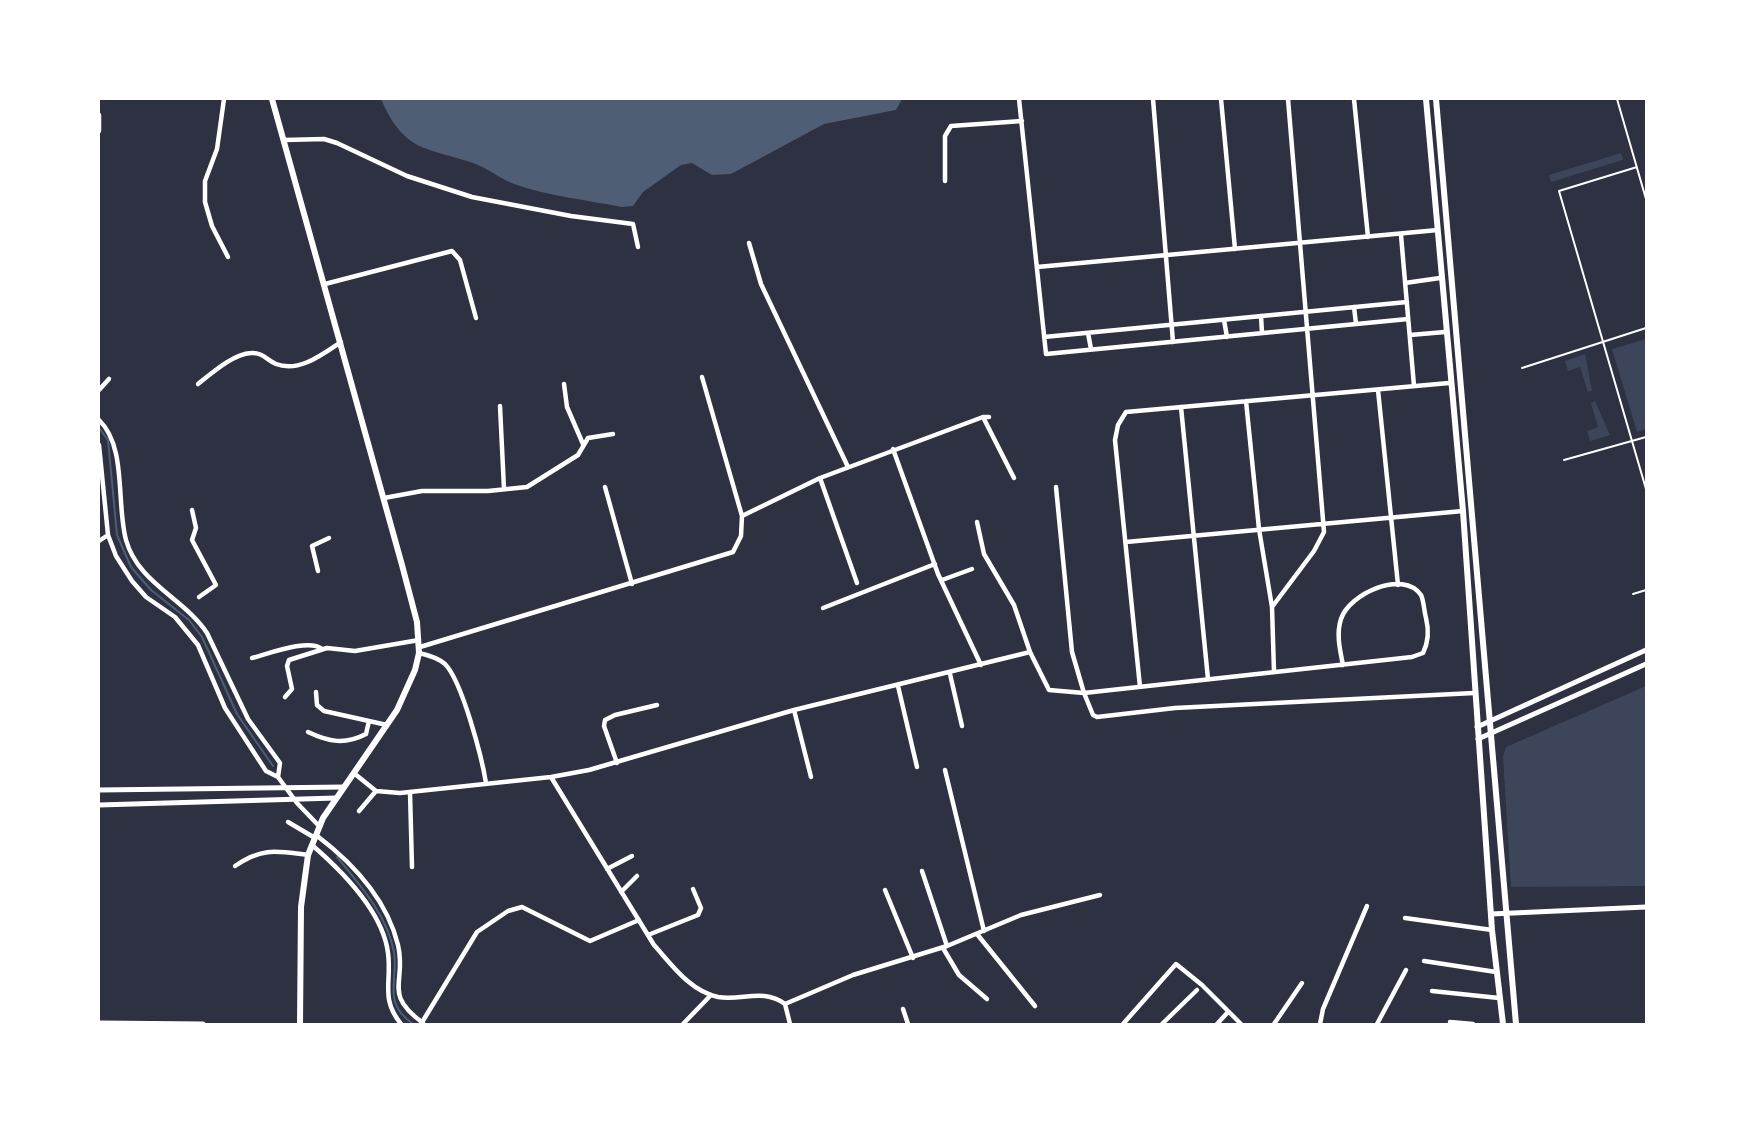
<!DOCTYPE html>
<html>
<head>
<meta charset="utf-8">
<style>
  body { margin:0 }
  #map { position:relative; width:1745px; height:1123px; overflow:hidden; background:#2d3142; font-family:"Source Serif 4",serif }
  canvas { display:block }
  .frame { position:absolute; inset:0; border:100px solid #fff; pointer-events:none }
</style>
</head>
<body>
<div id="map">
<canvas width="1745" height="1123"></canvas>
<div class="frame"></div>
</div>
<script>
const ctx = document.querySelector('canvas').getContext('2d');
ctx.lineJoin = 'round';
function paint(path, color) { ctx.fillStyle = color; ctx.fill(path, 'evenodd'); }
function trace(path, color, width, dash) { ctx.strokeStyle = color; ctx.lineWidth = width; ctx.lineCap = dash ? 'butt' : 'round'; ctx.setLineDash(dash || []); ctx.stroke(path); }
const green = new Path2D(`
  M1621 153 1623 160 1551 182 1549 175Z
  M1646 339V429L1637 432 1612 349Z
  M1585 354 1592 391 1588 392 1580 367 1568 371 1565 361Z
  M1595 401 1610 435 1590 441 1587 431 1598 427 1591 403Z
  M1646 686V886L1511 887 1503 757 1506 747Z`);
const water = new Path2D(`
  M381 99H902L896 110 824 124 731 174 712 175 692 163 681 165 643 192 633 206 622 207C587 200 548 196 514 184 500 179 488 168 473 163 425 147 404 152 381 99Z`);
const stream = new Path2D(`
  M99 428 108 440 117 535 131 567 151 590 189 620 202 637 237 714 273 766
  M337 857C360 885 387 915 394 952 399 982 381 1001 413 1024`);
const service = new Path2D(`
  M1617 99 1646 199
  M1637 167 1559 191 1646 489
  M1522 368 1646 328
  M1564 460 1646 437
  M1633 594 1646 590`);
const minor = new Path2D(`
  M224 99 217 149 205 181V202L212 226 228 257
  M1019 99 1046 354 1408 319
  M1153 99 1173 342
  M1221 99 1235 249
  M1354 99 1368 237
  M99 115V131
  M284 140 324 139 337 143 407 176 472 197 571 216 633 224 638 247
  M945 181V136L951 126 1022 121
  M1401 235 1414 386
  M749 243 761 284 848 467
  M1037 267 1438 230
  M1405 283 1440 278
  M325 284 452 251 460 260 476 318
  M1354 307 1356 324
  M1261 316 1262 333
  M1224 320 1227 337
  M1088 333 1091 349
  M1410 335 1445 332
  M1044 337 1407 302
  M198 384C212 373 233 354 251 353 262 352 267 360 276 364 299 373 323 354 341 342
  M564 384 567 407 583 444
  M99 390 109 379
  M1378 390 1398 585
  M1246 401 1259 529 1272 607
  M500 406 504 489
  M1181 407 1208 679
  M983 417 1014 478
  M99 420C127 447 116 503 126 540 138 583 184 598 207 633L248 719 280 763 278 777
  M99 445 108 535 99 541
  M893 449 938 574 981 665
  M820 478 857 583
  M605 487 632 584
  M1056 487 1072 652 1084 693 1412 657 1423 653C1429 641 1429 630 1426 618 1424 611 1424 601 1421 595 1403 569 1349 594 1341 619 1336 634 1340 650 1343 665
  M384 498 422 491H488L527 487 578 455 588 438 613 434
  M192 510 196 528 192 540 216 585 199 597
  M742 516 820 478 983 417H989
  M977 522 984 554 1014 605 1030 652
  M108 535 116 556 132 581 146 597 175 617 198 645 225 708 266 771 278 777 297 803 320 827
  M1126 542 1463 511
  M318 571 312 546 329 538
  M942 580 972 569
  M823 608 935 564
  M420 647 733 552 741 536 742 516 702 377
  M419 653C428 655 438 658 445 664 462 681 482 758 486 783
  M252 658C268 654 309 638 322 649
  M1274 672 1272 607 1314 551 1324 532 1288 99
  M950 674 962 726
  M898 686 917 767
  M1140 687 1115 440 1118 425 1126 412 1449 383
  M316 692 317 705 324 711 387 725
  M285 697 292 689 287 666 289 660 327 648 355 651 419 640
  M794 710 811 777
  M308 732C329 742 345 745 366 734L369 721
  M617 763 604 726 605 720 615 715 657 705
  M945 770 984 931
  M355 774 376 791 400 793 551 777 589 770 794 710 1030 652 1049 690 1084 693 1093 715 1097 717 1175 708 1474 693
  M551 777 654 945C672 965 690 991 718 997 742 1001 763 988 785 1004
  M410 792 412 867
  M359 811 376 791
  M288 822 315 838
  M316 835C353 863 387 900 398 945 407 983 382 993 423 1023
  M312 845C342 871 383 912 388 953 392 982 380 998 401 1024
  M235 866C262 847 277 851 308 855
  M607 869 632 856
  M922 871 947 946
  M885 890 913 958
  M621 892 637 876
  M1405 918 1492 930
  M977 934 1035 1006
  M648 935 698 915 701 908 693 889
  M943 948 959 975 987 999
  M1424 961 1496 972
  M1432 991 1499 998
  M903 1009 908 1024
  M1450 1022 1473 1024
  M421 1024 477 932 508 911 522 907 590 941 639 920
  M683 1024 711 995
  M790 1024 785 1004 853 975 947 946 1021 915 1100 895
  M1123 1024 1176 964 1202 985 1241 1024
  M1162 1024 1197 990
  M1217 1024 1228 1012
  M1274 1024 1302 983
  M1320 1024 1323 1009 1367 906
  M1377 1024 1406 970`);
const tertiary = new Path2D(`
  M1477 727 1646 650
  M1478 739 1646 664
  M99 790 344 787
  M99 805 336 798
  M1491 914 1646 907
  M99 1023 203 1024`);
const secondary = new Path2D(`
  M272 99 402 565 417 622 419 653 415 670 397 710 323 818 308 855 301 907 300 1024
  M1426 99 1463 511 1492 930 1503 1024
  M1436 99 1516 1024`);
paint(green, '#3c4559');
paint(water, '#4f5d75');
trace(stream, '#4f5d75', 2);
trace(service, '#fff', 2);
trace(minor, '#fff', 4.5);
trace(tertiary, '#fff', 5);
trace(secondary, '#fff', 6);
</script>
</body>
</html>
